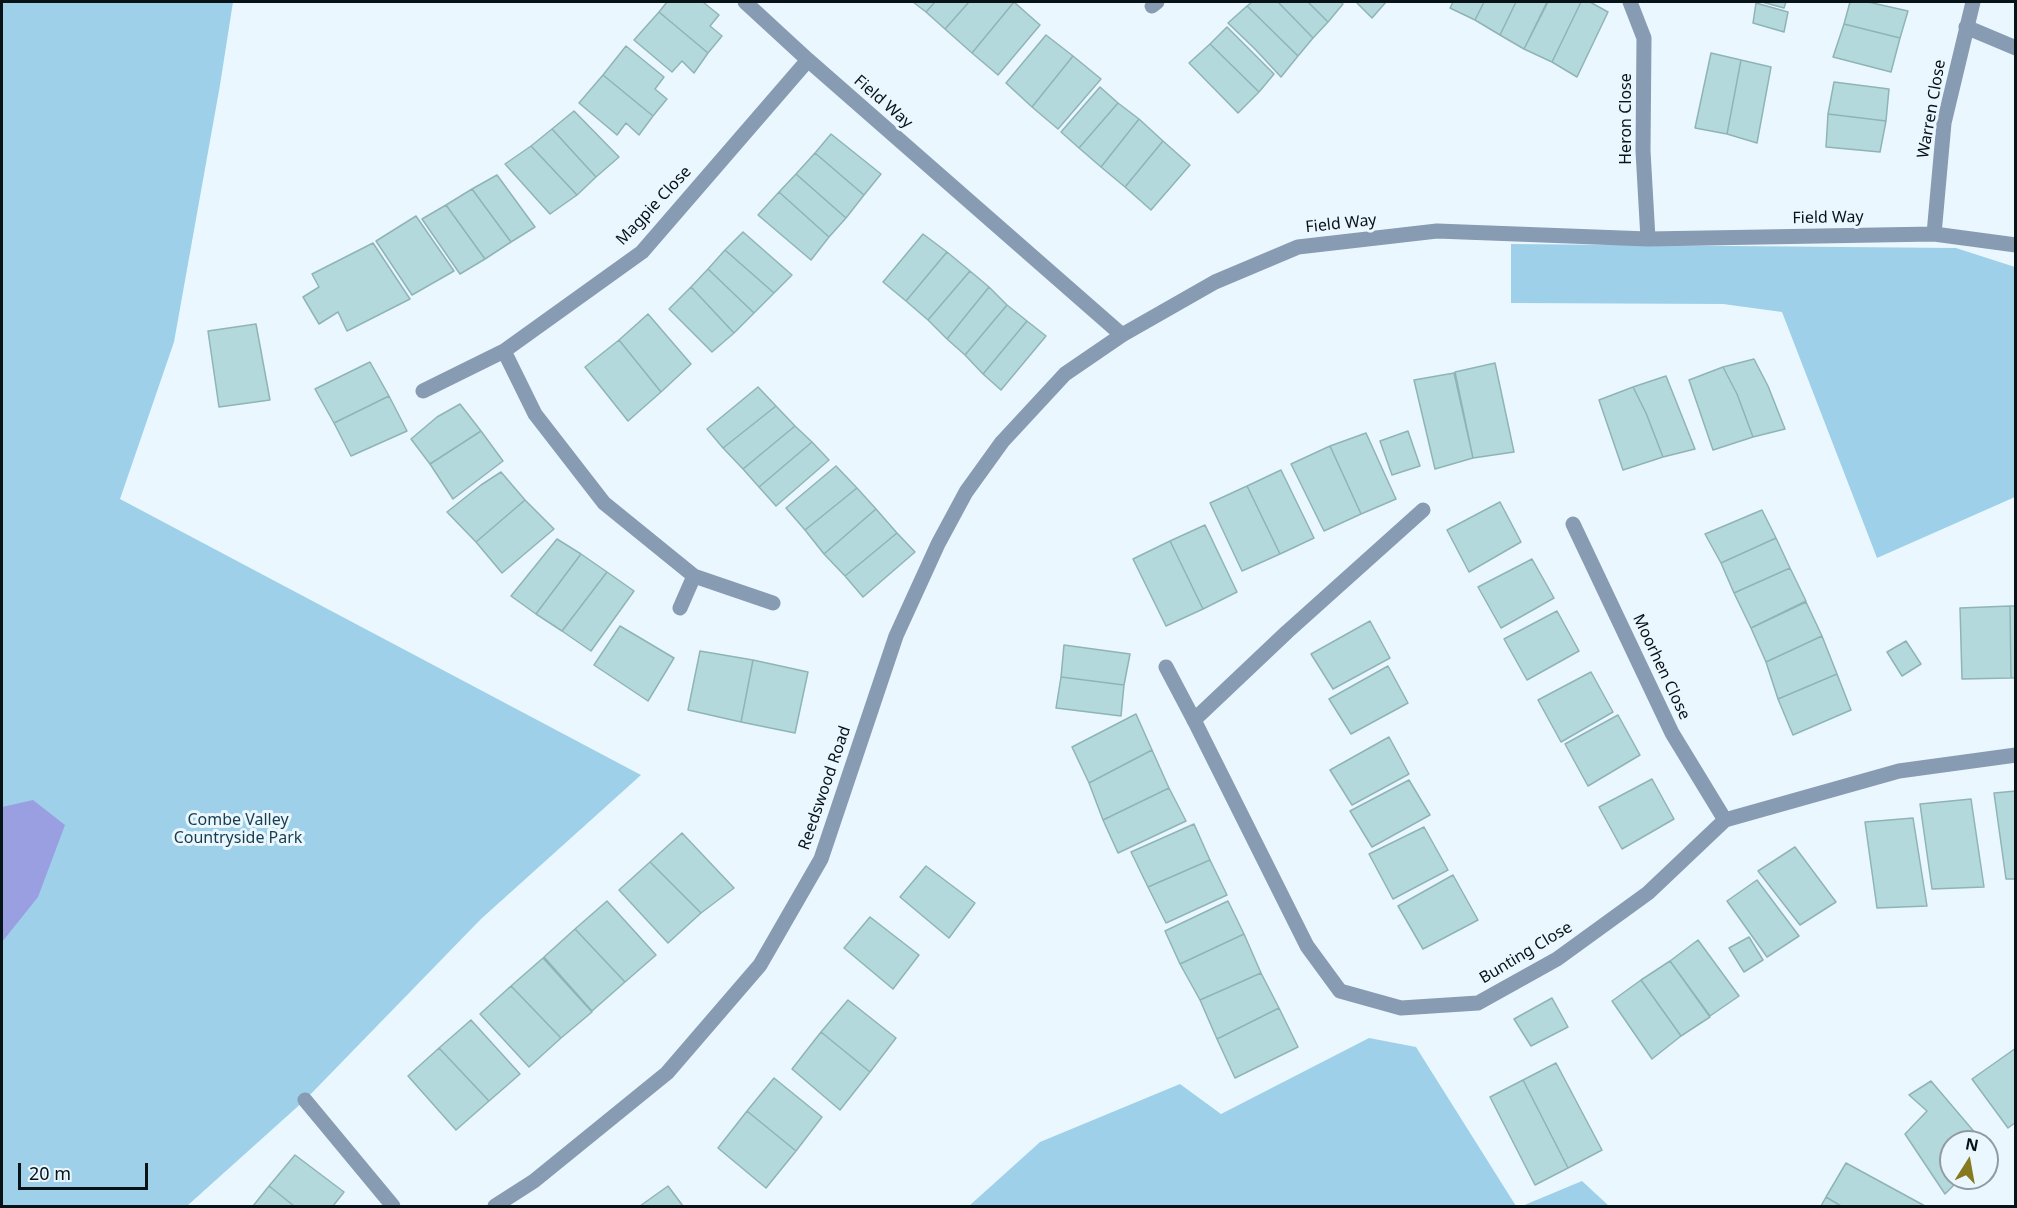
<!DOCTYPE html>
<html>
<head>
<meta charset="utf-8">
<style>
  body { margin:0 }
  #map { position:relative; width:2017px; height:1208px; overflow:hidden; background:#ebf7fe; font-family:"Noto Sans",sans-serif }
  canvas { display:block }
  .frame { position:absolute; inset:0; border:3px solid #081318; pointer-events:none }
  .north { position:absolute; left:1939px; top:1130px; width:60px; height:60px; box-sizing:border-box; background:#ebf7fe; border:2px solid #909ca2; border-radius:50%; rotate:11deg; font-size:16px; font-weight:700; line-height:24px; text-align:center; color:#081318 }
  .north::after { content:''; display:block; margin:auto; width:21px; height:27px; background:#87791e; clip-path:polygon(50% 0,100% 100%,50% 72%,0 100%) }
  .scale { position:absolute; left:18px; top:1163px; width:130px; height:27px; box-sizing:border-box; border:3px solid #081318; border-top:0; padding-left:8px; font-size:18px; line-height:21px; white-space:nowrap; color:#081318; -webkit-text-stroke:4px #ebf7fe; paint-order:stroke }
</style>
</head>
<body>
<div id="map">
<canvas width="2017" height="1208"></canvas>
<div class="frame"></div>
<div class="north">N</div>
<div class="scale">20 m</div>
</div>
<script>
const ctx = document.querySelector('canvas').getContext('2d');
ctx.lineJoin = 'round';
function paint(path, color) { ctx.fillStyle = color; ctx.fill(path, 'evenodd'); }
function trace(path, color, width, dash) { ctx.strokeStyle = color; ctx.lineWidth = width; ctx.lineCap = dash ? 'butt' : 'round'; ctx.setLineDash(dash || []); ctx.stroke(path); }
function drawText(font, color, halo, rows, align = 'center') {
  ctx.font = font + ' "Noto Sans",sans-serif'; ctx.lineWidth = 6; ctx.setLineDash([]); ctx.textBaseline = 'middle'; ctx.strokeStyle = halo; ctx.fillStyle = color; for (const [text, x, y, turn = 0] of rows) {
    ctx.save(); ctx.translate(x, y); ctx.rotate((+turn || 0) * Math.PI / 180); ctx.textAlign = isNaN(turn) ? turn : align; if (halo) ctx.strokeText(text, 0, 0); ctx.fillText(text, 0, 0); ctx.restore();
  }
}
const green = new Path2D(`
  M2 2H233L220 85 174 342 120 499 641 775 481 919 305 1100 187 1206H2Z
  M1511 244 1956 248 2015 267V497L1877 558 1782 312 1723 304 1511 303Z
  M1369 1038 1416 1047 1516 1206H969L1040 1142 1180 1084 1221 1114Z
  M1582 1181 1609 1206H1522Z`);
const water = new Path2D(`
  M33 800 65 825 38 897 2 942V807Z`);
const building = new Path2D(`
  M667 2H703L719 15 710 26 722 36 708 53 659 12Z
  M913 2H935L926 12Z
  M935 2H969L945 29 926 12Z
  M969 2H1014L972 53 945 29Z
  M1014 2 1040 25 998 75 972 53Z
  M1252 2H1278L1313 38 1298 56 1247 6Z
  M1278 2H1308L1328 22 1313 38Z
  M1308 2H1340L1343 4 1328 22Z
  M1356 2H1386L1372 18Z
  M1453 2H1484L1475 20 1450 8Z
  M1484 2H1516L1500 35 1475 20Z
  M1516 2H1547L1524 49 1500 35Z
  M1548 2H1581L1552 62 1524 49Z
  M1581 2H1590L1608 12 1577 77 1552 62Z
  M1762 2H1786L1784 8Z
  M1850 2H1868L1908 11 1900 38 1844 24Z
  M1756 3 1788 12 1784 32 1753 23Z
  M1247 6 1298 56 1281 77 1255 49 1228 23Z
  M659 12 708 53 694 73 682 61 672 72 634 40Z
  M1844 24 1900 38 1891 72 1833 57Z
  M1227 27 1274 74 1259 92 1210 44Z
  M1046 35 1073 56 1032 107 1006 83Z
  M1210 44 1259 92 1238 113 1189 63Z
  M626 46 664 77 655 89 667 99 653 116 603 75Z
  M1711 53 1741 60 1727 134 1695 128Z
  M1073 56 1101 79 1058 129 1032 107Z
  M1741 60 1771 67 1757 143 1727 134Z
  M603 75 653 116 639 135 626 123 617 135 579 103Z
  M1834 82 1889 89 1886 121 1828 114Z
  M1100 87 1118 103 1079 148 1061 132Z
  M1118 103 1139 119 1101 167 1079 148Z
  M574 111 619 157 596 177 552 129Z
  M1828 114 1886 121 1880 152 1826 147Z
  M1139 119 1163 141 1125 187 1101 167Z
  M552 129 596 177 577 195 531 146Z
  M831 134 881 174 864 195 815 153Z
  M1163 141 1190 165 1151 210 1125 187Z
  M531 146 577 195 550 214 505 164Z
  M815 153 864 195 846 218 796 174Z
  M796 174 846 218 829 237 779 192Z
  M497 175 535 227 511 242 472 189Z
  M472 189 511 242 485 259 446 205Z
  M779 192 829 237 811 260 758 215Z
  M446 205 485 259 460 274 422 219Z
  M416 216 454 271 412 295 376 241Z
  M743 232 792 275 774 293 725 250Z
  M923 234 947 252 906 301 883 282Z
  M373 243 410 299 347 331 338 312 319 324 303 297 319 287 312 274Z
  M725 250 774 293 754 313 708 269Z
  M947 252 970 271 928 320 906 301Z
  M708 269 754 313 734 333 691 287Z
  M970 271 989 287 947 339 928 320Z
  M691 287 734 333 712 352 669 309Z
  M989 287 1007 305 965 355 947 339Z
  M1007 305 1027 321 983 374 965 355Z
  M648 314 691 364 661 392 619 340Z
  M1027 321 1046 336 1001 390 983 374Z
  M256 324 270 400 219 407 208 331Z
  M619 340 661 392 628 421 585 367Z
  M1754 359 1768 386 1785 429 1753 437 1737 394 1723 367Z
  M370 362 389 396 334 423 315 389Z
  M1495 363 1514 452 1473 458 1455 372Z
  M1723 367 1737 394 1753 437 1713 450 1689 380Z
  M1454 373 1473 458 1435 469 1414 380Z
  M1666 376 1695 449 1663 457 1646 413 1633 387Z
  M758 387 776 406 723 448 707 429Z
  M1633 387 1646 413 1663 457 1623 470 1599 400Z
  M389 396 407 431 351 456 334 423Z
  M460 404 481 431 430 464 411 439 437 417Z
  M776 406 795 426 743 469 723 448Z
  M795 426 812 442 759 487 743 469Z
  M481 431 503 461 453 499 430 464Z
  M1408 431 1420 466 1392 475 1380 441Z
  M1366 433 1396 499 1361 514 1330 446Z
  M812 442 829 460 776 506 759 487Z
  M1330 446 1361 514 1324 531 1291 464Z
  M836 466 857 488 805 530 786 508Z
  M1281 470 1314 538 1280 554 1247 486Z
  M501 472 525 500 476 542 447 512 481 485Z
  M1247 486 1280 554 1242 571 1210 503Z
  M857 488 876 509 824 554 805 530Z
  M525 500 554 529 502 573 476 542Z
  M1500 502 1521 542 1469 572 1447 530Z
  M876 509 897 533 845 576 824 554Z
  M1762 510 1776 538 1721 563 1705 534Z
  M1205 525 1237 592 1203 609 1170 541Z
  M897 533 915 552 863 597 845 576Z
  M1776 538 1790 568 1734 593 1721 563Z
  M557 539 581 554 536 614 511 596Z
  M1170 541 1203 609 1166 626 1133 559Z
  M581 554 607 572 562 631 536 614Z
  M1532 559 1554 598 1501 628 1478 587Z
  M1790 568 1806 601 1751 628 1734 593Z
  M607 572 634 591 591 651 562 631Z
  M1806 602 1822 636 1766 662 1751 628Z
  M2010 606H2016V678H2011Z
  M2010 606 2011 678 1962 679 1960 608Z
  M1557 611 1579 651 1527 680 1504 639Z
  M1370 621 1390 658 1333 689 1311 654Z
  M620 626 674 658 648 701 594 665Z
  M1822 636 1837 674 1778 699 1766 662Z
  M1906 641 1921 664 1902 676 1887 652Z
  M1064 645 1130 654 1124 685 1061 677Z
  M700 651 753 660 741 722 688 710Z
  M753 660 808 672 795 733 741 722Z
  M1388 666 1408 703 1351 734 1329 699Z
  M1591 672 1613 712 1561 742 1538 700Z
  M1837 674 1851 710 1793 735 1778 699Z
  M1061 677 1124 685 1121 716 1056 708Z
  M1136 714 1152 750 1089 783 1072 747Z
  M1618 715 1640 755 1588 786 1565 744Z
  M1389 737 1409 774 1352 805 1330 770Z
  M1152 750 1169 788 1103 820 1089 783Z
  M1652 779 1674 819 1622 849 1599 807Z
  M1409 780 1430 815 1372 847 1350 811Z
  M1169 788 1186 821 1118 853 1103 820Z
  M2016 791V879H2006L1994 793Z
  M1971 799 1984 887 1932 889 1920 804Z
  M1913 818 1927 906 1877 908 1865 822Z
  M1194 824 1210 860 1148 887 1131 852Z
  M1424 827 1448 870 1393 899 1369 854Z
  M682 833 734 888 701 913 650 862Z
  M1795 847 1836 902 1800 925 1758 871Z
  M1210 860 1227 895 1166 923 1148 887Z
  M650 862 701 913 668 943 619 890Z
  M926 866 975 903 949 938 900 897Z
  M1453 875 1478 920 1423 949 1398 906Z
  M1757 880 1799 936 1767 957 1727 901Z
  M607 901 656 955 625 982 575 929Z
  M1228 901 1244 934 1180 964 1165 931Z
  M870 917 919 955 893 989 844 948Z
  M575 929 625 982 592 1011 544 957Z
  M1244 934 1261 973 1200 1000 1180 964Z
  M1749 937 1763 960 1744 972 1729 948Z
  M1698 940 1739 996 1710 1016 1670 961Z
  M543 958 592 1012 561 1038 511 986Z
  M1670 961 1710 1017 1681 1036 1641 980Z
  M1261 973 1279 1008 1217 1039 1200 1000Z
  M1641 980 1681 1036 1652 1059 1612 1001Z
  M511 986 561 1038 529 1067 480 1014Z
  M1552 998 1568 1027 1531 1046 1514 1019Z
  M848 1000 896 1038 870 1072 821 1032Z
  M1279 1008 1298 1047 1235 1078 1217 1039Z
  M471 1020 520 1074 489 1101 439 1048Z
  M821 1032 870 1072 840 1110 792 1069Z
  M439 1048 489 1101 456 1130 408 1076Z
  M2016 1048V1122L2008 1128 1972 1079Z
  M1556 1063 1602 1150 1568 1168 1523 1080Z
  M774 1078 822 1117 796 1151 747 1111Z
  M1523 1080 1568 1168 1535 1185 1490 1097Z
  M1931 1081 1982 1141 1951 1142V1178H1961L1945 1194 1905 1134 1927 1111 1909 1095Z
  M747 1111 796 1151 766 1188 718 1148Z
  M295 1155 344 1192 333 1206H294L269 1186Z
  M1846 1163 1925 1206H1841L1826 1197Z
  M269 1186 294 1206H253Z
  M668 1186 683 1206H640Z
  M1826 1197 1841 1206H1821Z`);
const lane = new Path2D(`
  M1194 720 1287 632 1423 510
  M305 1100 393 1206`);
const street = new Path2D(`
  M745 2 808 60 1122 335 1215 282 1298 247 1437 231 1648 239 1934 234 2016 245
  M1630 2 1644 38 1643 151 1648 239
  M1152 6 1157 2
  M1966 27 2016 48
  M1934 234 1944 123 1973 2
  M423 391 504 351
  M1573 524 1672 733 1725 820
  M773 603 694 576 604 503 535 414 504 351 642 252 808 60
  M680 608 694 576
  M1166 667 1194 720 1307 946 1340 991 1401 1008 1478 1003 1557 959 1648 893 1725 820 1899 771 2016 755
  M495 1206 534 1181 667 1073 760 965 821 859 896 636 938 544 966 492 1002 442 1065 374 1122 335`);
const streetNames = [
  ["Field Way",883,102,41],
  ["Warren Close",1932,109,-80],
  ["Heron Close",1626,119,-90],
  ["Magpie Close",654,206,-47],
  ["Field Way",1828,218,-1],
  ["Field Way",1341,224,-6],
  ["Moorhen Close",1661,667,65],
  ["Reedswood Road",825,788,-71],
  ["Bunting Close",1526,953,-31]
];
const parkNames = [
  ["Combe Valley",238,820],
  ["Countryside Park",238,838]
];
paint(green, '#9ed1e9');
paint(water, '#999fe0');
paint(building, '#b4d9dd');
trace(building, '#8fb4b7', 1.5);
trace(lane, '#879bb3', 15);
trace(street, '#879bb3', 15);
drawText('16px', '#081318', '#ebf7fe', streetNames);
drawText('16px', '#173c4c', '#ebf7fe', parkNames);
</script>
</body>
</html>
